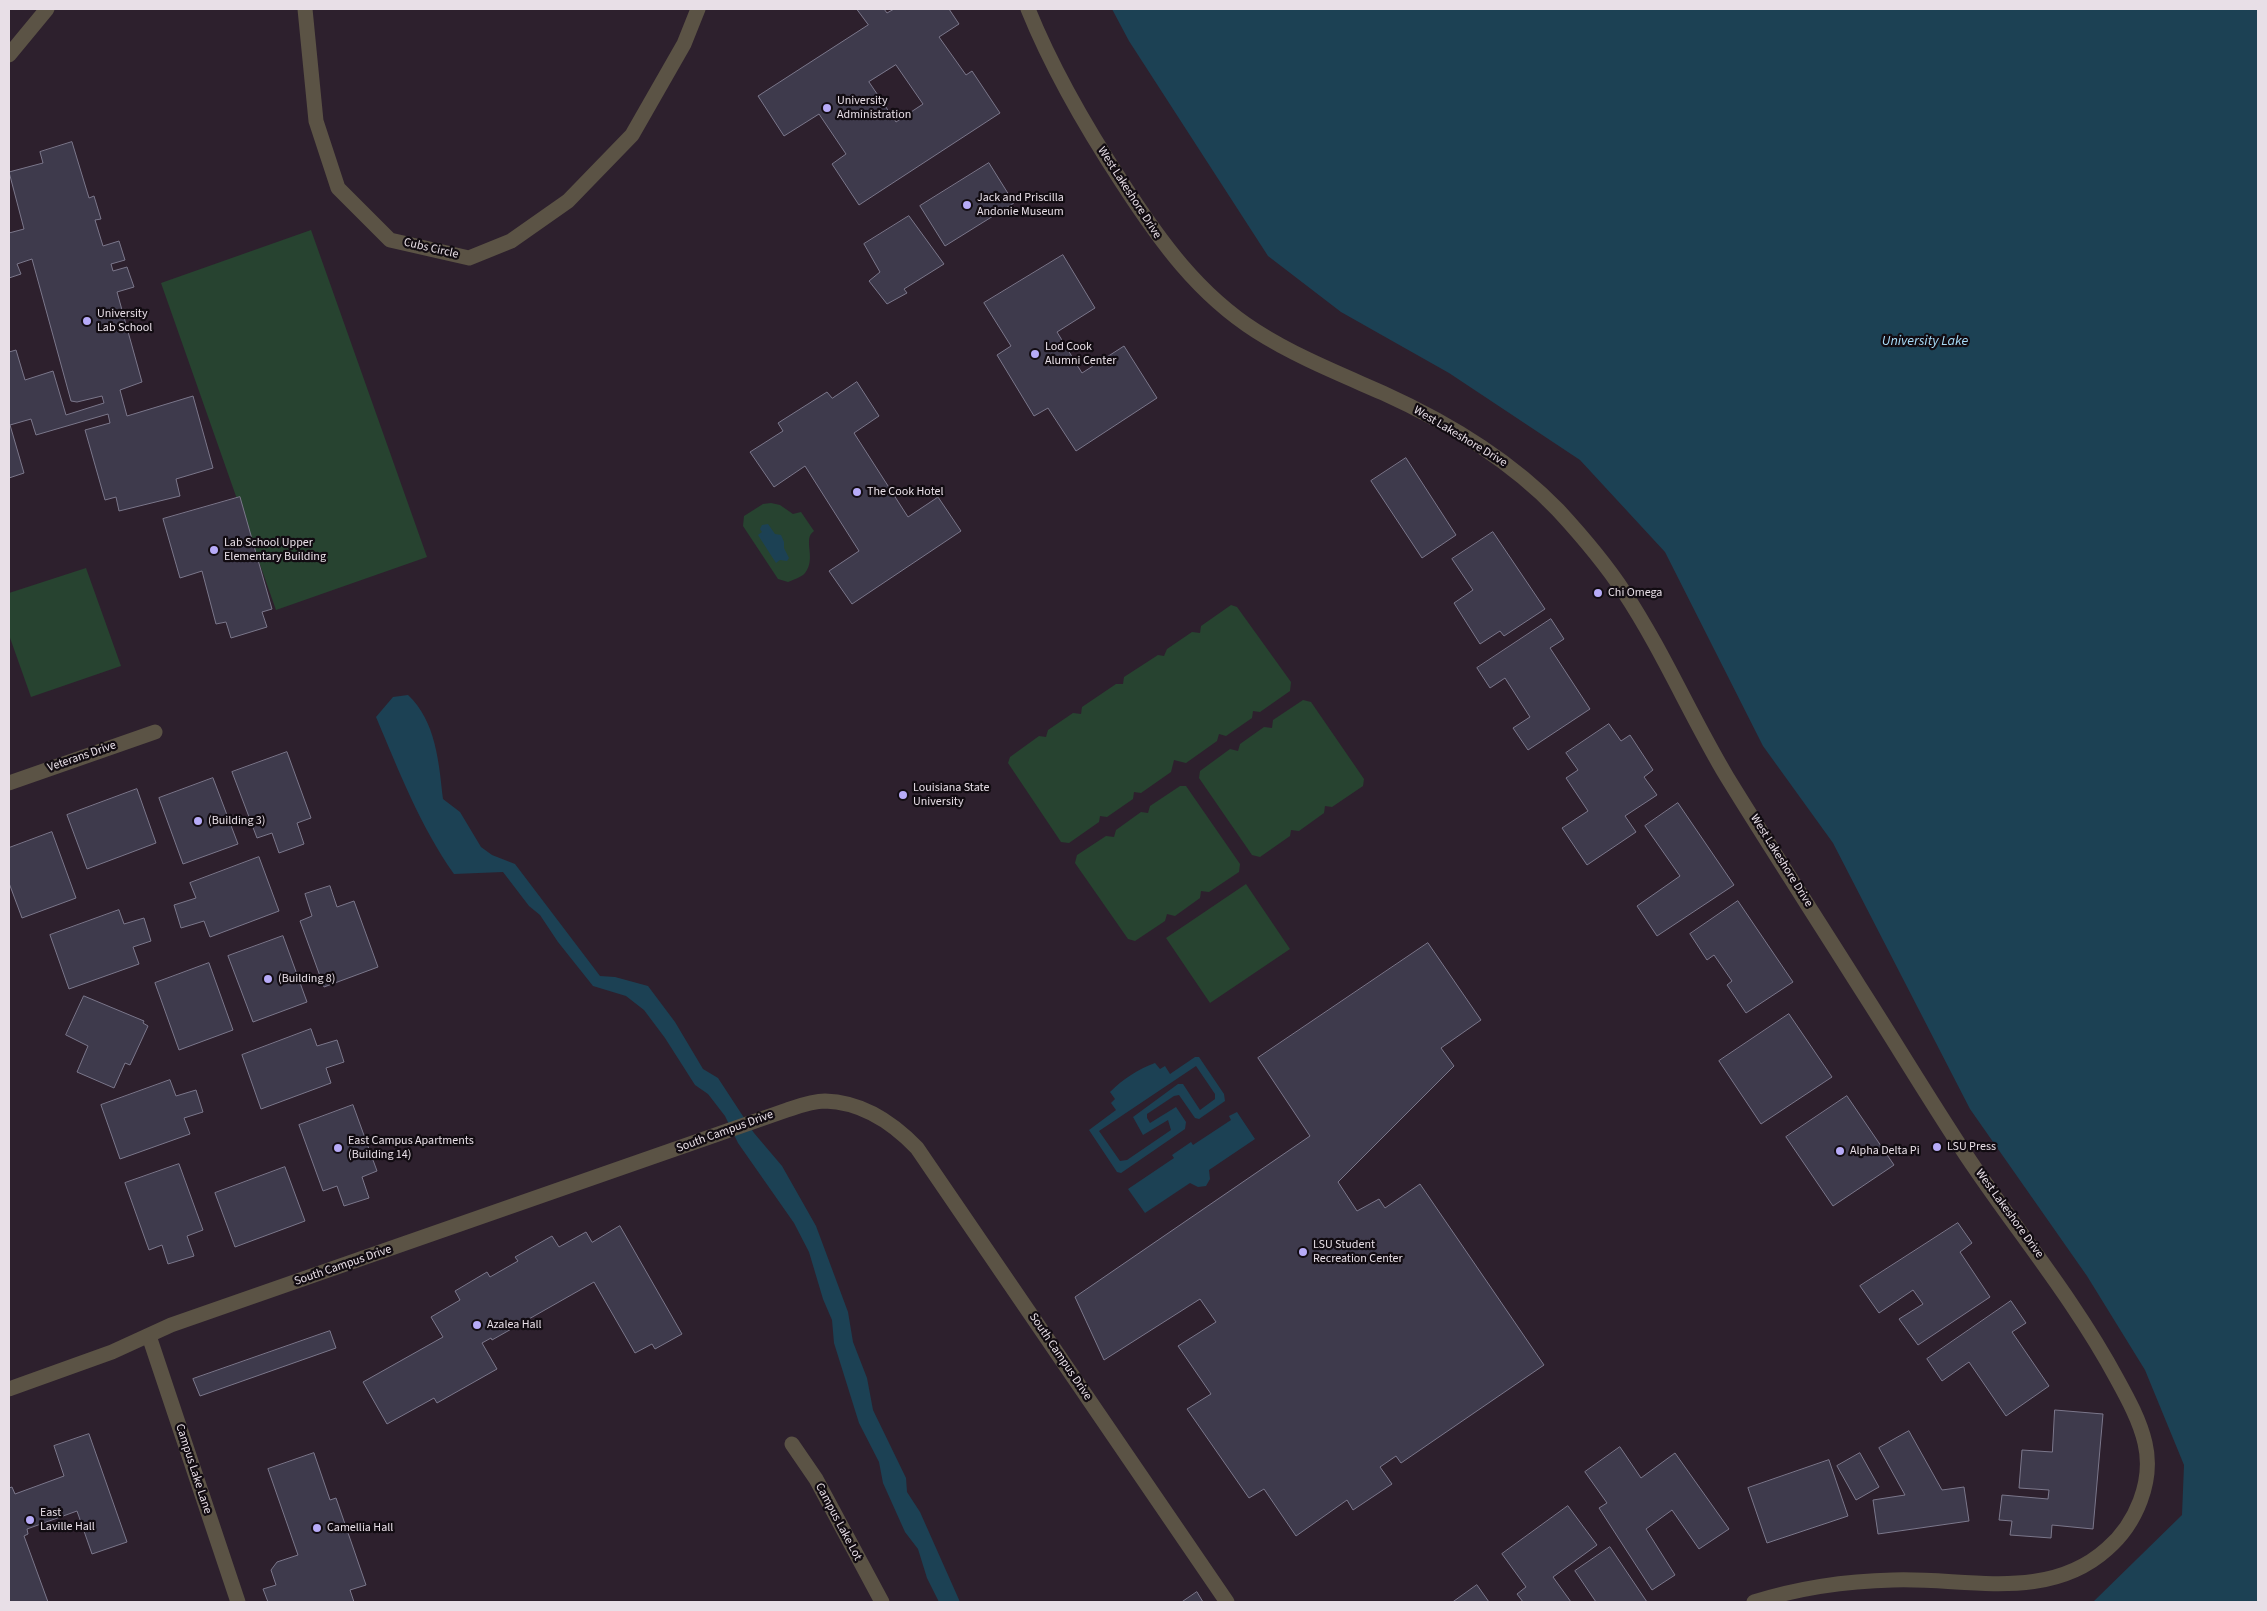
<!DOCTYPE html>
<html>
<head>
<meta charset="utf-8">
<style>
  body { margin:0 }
  #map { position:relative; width:2267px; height:1611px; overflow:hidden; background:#2d202d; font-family:"Source Sans 3",sans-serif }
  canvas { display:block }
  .frame { position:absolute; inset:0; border:10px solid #e8dfe7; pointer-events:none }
</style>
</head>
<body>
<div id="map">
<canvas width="2267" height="1611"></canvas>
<div class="frame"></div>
</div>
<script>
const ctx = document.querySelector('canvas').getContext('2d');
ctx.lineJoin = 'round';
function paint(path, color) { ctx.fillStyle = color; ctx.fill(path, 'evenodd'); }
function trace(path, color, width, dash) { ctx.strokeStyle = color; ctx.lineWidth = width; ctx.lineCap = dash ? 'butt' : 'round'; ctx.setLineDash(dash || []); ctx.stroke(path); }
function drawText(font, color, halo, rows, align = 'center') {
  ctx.font = font + ' "Source Sans 3",sans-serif'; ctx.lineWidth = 4.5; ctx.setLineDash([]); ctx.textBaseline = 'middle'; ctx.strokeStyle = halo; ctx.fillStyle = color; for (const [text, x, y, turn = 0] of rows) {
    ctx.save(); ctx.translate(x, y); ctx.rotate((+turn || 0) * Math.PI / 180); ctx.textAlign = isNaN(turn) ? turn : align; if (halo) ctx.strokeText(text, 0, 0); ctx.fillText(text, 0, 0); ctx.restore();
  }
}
const green = new Path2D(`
  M311 230 427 557 276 610 161 283Z
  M771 503 780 505 793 514 801 512 814 531C802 539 817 558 805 573 802 577 793 580 788 582L778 579 743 526 744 516 763 504Z
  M86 568 121 666 31 697 9 635V593Z
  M1231 605 1237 607 1291 682 1290 691 1260 712 1253 711 1252 718 1226 736 1219 734 1217 741 1186 763 1174 760 1171 772 1141 793 1134 792 1133 799 1107 817 1100 816 1099 822 1069 843 1061 842 1008 763 1010 757 1039 736 1046 737 1048 730 1073 713 1081 714 1082 707 1116 684H1123L1124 677 1158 655 1164 656 1167 649 1192 632 1200 633 1201 626Z
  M1303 700 1311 702 1364 779 1363 786 1332 807 1325 806 1324 813 1299 831 1291 830 1290 836 1260 857 1252 855 1199 778 1200 771 1230 749 1238 751 1240 744 1264 727 1272 728 1273 720Z
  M1180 786H1186L1240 864 1239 872 1209 892 1201 891 1200 898 1175 916 1167 914 1165 921 1135 941 1128 939 1075 863 1077 855 1106 836 1114 837 1116 830 1141 812 1148 813 1150 806Z
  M1246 884 1290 949 1210 1003 1166 938Z`);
const water = new Path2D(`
  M1112 9H2258V1602H2093L2182 1515 2184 1465 2145 1370 2087 1276 1970 1109 1833 843 1763 746 1665 552 1580 460 1449 373 1341 312 1268 256 1129 41Z
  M768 524 775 534 781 535 784 542V548L789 558 787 561 780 560 776 563 758 535 762 532 760 529 762 525Z
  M408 695C436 721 439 763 443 799L460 812 481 847 492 855 515 864 600 976 615 977 648 986 675 1022 703 1069 718 1078 754 1133 782 1166 816 1226 848 1312 853 1342 867 1378 873 1410 906 1478 907 1492 920 1512 960 1602H974H939L927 1578 918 1549 905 1532 883 1483 879 1462 859 1423 834 1343 832 1320 823 1299 809 1252 794 1223 738 1143 725 1116 708 1094 695 1085 665 1038 644 1010 626 996 593 986 558 942 540 915 529 906 503 872 454 874C420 826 399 771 376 717L393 697Z
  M1195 1057H1199L1224 1094 1225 1101 1199 1119 1195 1118 1179 1095 1174 1096 1147 1114V1118L1150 1123 1176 1107 1186 1122 1185 1129 1121 1173 1117 1172 1089 1130 1116 1110 1111 1103 1115 1099 1110 1092C1123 1079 1138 1069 1155 1063L1160 1069 1165 1066 1170 1074ZM1196 1066 1215 1094V1099L1200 1110 1183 1084H1178L1133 1117 1143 1135 1168 1120 1171 1130 1127 1160 1120 1161 1099 1131Z
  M1237 1112 1255 1139 1209 1170 1210 1179 1206 1186 1198 1187 1190 1183 1145 1213 1128 1189 1174 1158 1172 1155 1191 1142 1193 1145 1231 1120 1229 1116Z`);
const building = new Path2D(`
  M857 9H884L887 13 894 9H949L959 24 939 37 966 75 972 71 1000 113 859 205 832 164 846 154 819 114 784 136 758 96 868 25ZM896 65 923 104 896 122 869 82Z
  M72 142 89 198 94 196 101 219 95 220 103 246 119 241 125 260 111 264 113 271 127 267 134 287 117 292 142 382 120 390 127 416 193 396 213 468 176 479 180 496 119 511 116 497 105 500 85 430 110 423 108 414 36 435 31 419 10 425 24 473 9 478V352L16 350 25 380 53 371 66 415 104 403 102 396 77 402 71 401 32 259 17 264 21 274 9 278V233L24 229 9 172 43 163 40 152Z
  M989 163 1014 203 945 246 920 206Z
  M909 216 944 264 904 289 907 293 887 304 869 281 880 272 864 244Z
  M1063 255 1095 308 1057 332 1082 373 1124 346 1157 398 1076 451 1048 408 1034 416 997 355 1011 346 984 303Z
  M857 382 879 416 854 433 908 517 938 497 961 531 852 604 829 571 859 551 805 466 774 487 750 452 783 431 778 423 827 392 832 398Z
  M1406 458 1456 535 1422 558 1371 481Z
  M240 497 272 609 262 612 267 627 231 638 226 622 216 624 202 571 180 578 163 519Z
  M1493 532 1545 609 1504 636 1500 631 1480 644 1454 603 1473 590 1452 559Z
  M1551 619 1564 639 1550 648 1590 709 1528 750 1513 728 1530 717 1505 678 1490 688 1477 668Z
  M1609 724 1621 741 1630 735 1653 770 1644 777 1657 795 1625 816 1636 832 1587 865 1562 828 1588 811 1566 778 1578 770 1566 753Z
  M287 752 311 818 297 823 304 844 279 853 272 833 257 838 232 772Z
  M213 778 238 844 183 864 159 798Z
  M137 789 156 843 87 869 67 815Z
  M1678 803 1734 885 1657 936 1637 906 1680 876 1645 826Z
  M52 832 76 898 22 918 9 883V848Z
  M259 857 279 911 210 937 204 921 181 928 174 905 196 898 190 883Z
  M330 886 337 907 354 901 378 967 324 987 300 921 312 916 305 894Z
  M1738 901 1793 982 1746 1013 1727 985 1732 981 1714 955 1707 960 1690 934Z
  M119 910 124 924 144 918 151 941 133 947 139 964 69 989 50 935Z
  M283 936 307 1002 253 1022 228 956Z
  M1428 943 1481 1020 1441 1048 1454 1066 1338 1182 1357 1211 1379 1199 1385 1208 1420 1184 1544 1365 1401 1463 1396 1456 1380 1467 1392 1484 1353 1510 1347 1500 1296 1536 1264 1489 1249 1498 1187 1409 1211 1394 1178 1346 1216 1322 1200 1299 1104 1360 1075 1297 1310 1136 1258 1058Z
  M209 963 233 1030 179 1050 155 983Z
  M84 996 144 1021 143 1023 148 1026 130 1065 125 1063 114 1088 77 1072 88 1046 66 1035Z
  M1789 1014 1832 1077 1761 1124 1719 1061Z
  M311 1029 317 1046 337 1040 344 1062 326 1068 331 1083 261 1109 242 1055Z
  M170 1080 176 1096 196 1090 203 1112 184 1118 190 1134 120 1159 101 1105Z
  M1847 1096 1894 1165 1833 1206 1786 1137Z
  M353 1105 377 1171 362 1177 369 1198 344 1206 337 1186 323 1191 299 1125Z
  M179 1164 203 1230 187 1236 194 1256 168 1264 162 1245 149 1250 125 1183Z
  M285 1167 305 1221 235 1247 215 1193Z
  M1958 1223 1972 1243 1960 1252 1990 1297 1918 1345 1899 1319 1923 1304 1913 1290 1879 1313 1860 1286Z
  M620 1226 682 1334 655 1349 652 1344 635 1353 594 1282 492 1340 491 1338 482 1343 497 1369 437 1403 434 1398 387 1424 363 1382 443 1337 431 1317 460 1300 455 1291 487 1272 490 1277 518 1261 515 1257 552 1236 559 1247 586 1232 592 1242Z
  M2011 1301 2026 1323 2012 1332 2049 1386 2006 1416 1969 1362 1942 1381 1927 1359Z
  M330 1331 336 1348 200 1396 193 1379Z
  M2055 1410 2103 1414 2093 1529 2052 1525 2051 1538 2010 1535 2012 1521 1999 1520 2002 1495 2048 1499 2049 1490 2019 1488 2022 1450 2052 1452Z
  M1909 1431 1942 1490 1964 1487 1969 1521 1878 1534 1873 1500 1905 1495 1879 1448Z
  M89 1434 127 1542 92 1554 77 1511 27 1529 28 1534 24 1536 48 1602H9V1488L12 1487 15 1494 64 1476 54 1446Z
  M1620 1447 1641 1478 1675 1453 1729 1529 1699 1549 1672 1510 1646 1529 1675 1575 1652 1590 1599 1508 1607 1503 1585 1472Z
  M314 1453 330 1500 336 1498 366 1585 350 1590 354 1602H268L263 1589 276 1585 271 1570 277 1562 298 1555 268 1469Z
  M1860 1453 1879 1487 1856 1500 1837 1466Z
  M1829 1460 1848 1516 1767 1543 1748 1488Z
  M1568 1506 1597 1545 1553 1577 1571 1602H1523L1517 1594 1526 1587 1502 1554Z
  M1610 1547 1647 1602H1596L1575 1571Z
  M1477 1585 1489 1602H1453Z
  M1197 1592 1203 1602H1182Z`);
const minor = new Path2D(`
  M305 9 316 121 338 188 390 240 469 258 511 241 568 201 632 135 684 44 698 9
  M1028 9C1053 71 1087 129 1123 184 1160 241 1198 294 1256 331 1295 356 1340 374 1383 393 1447 422 1509 459 1558 510 1581 535 1605 563 1624 592 1663 651 1691 717 1727 777 1770 847 1815 916 1859 986 1895 1042 1929 1099 1966 1155 2016 1230 2074 1299 2117 1379 2128 1399 2140 1421 2145 1443 2154 1481 2136 1524 2107 1549 2047 1603 1965 1577 1893 1580 1845 1581 1799 1588 1754 1602
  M9 783 155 732
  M149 1336 238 1602
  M9 1389 112 1352 171 1325 787 1110C799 1106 812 1101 825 1101 862 1102 893 1123 917 1148L1227 1602
  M792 1444 816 1479 882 1602`);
const tertiary = new Path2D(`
  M9 55 47 9`);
const markers = [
  [827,108,5,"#b7abf8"],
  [967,205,5,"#b7abf8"],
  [87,321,5,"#b7abf8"],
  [1035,354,5,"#b7abf8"],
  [857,492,5,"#b7abf8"],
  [214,550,5,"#b7abf8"],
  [1598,593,5,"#b7abf8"],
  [903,795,5,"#b7abf8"],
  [198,821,5,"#b7abf8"],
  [268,979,5,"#b7abf8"],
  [1937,1147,5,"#b7abf8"],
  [338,1148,5,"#b7abf8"],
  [1840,1151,5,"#b7abf8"],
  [1303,1252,5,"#b7abf8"],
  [477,1325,5,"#b7abf8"],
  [30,1520,5,"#b7abf8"],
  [317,1528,5,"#b7abf8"]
];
const poiNames = [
  ["University",837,101],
  ["Administration",837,115],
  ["Jack and Priscilla",977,198],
  ["Andonie Museum",977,212],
  ["University",97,314],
  ["Lab School",97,328],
  ["Lod Cook",1045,347],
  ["Alumni Center",1045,361],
  ["The Cook Hotel",867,492],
  ["Lab School Upper",224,543],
  ["Elementary Building",224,557],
  ["Chi Omega",1608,593],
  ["Louisiana State",913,788],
  ["University",913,802],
  ["(Building 3)",208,821],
  ["(Building 8)",278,979],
  ["East Campus Apartments",348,1141],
  ["(Building 14)",348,1155],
  ["LSU Press",1947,1147],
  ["Alpha Delta Pi",1850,1151],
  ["LSU Student",1313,1245],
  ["Recreation Center",1313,1259],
  ["Azalea Hall",487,1325],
  ["East",40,1513],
  ["Laville Hall",40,1527],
  ["Camellia Hall",327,1528]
];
const streetNames = [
  ["West Lakeshore Drive",1129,193,57],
  ["Cubs Circle",431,249,13],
  ["West Lakeshore Drive",1460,437,31],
  ["Veterans Drive",82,757,-19],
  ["West Lakeshore Drive",1781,861,58],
  ["South Campus Drive",725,1132,-20],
  ["West Lakeshore Drive",2009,1214,54],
  ["South Campus Drive",343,1266,-19],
  ["South Campus Drive",1060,1357,56],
  ["Campus Lake Lane",193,1469,72],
  ["Campus Lake Lot",838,1522,62]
];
const waterNames = [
  ["University Lake",1925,342]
];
paint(green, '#274330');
paint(water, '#1c4154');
paint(building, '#3e3a4c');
trace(building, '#7b778b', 1);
trace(minor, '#5b5345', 15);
trace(tertiary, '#5b5345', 15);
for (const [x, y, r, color] of markers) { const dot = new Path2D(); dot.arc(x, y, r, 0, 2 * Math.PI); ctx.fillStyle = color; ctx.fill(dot); trace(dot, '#120c12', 2); }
drawText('12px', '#e8dfe7', '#120c12', poiNames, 'left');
drawText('12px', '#e8dfe7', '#120c12', streetNames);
drawText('italic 14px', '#a8dcf8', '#120c12', waterNames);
</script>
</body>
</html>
